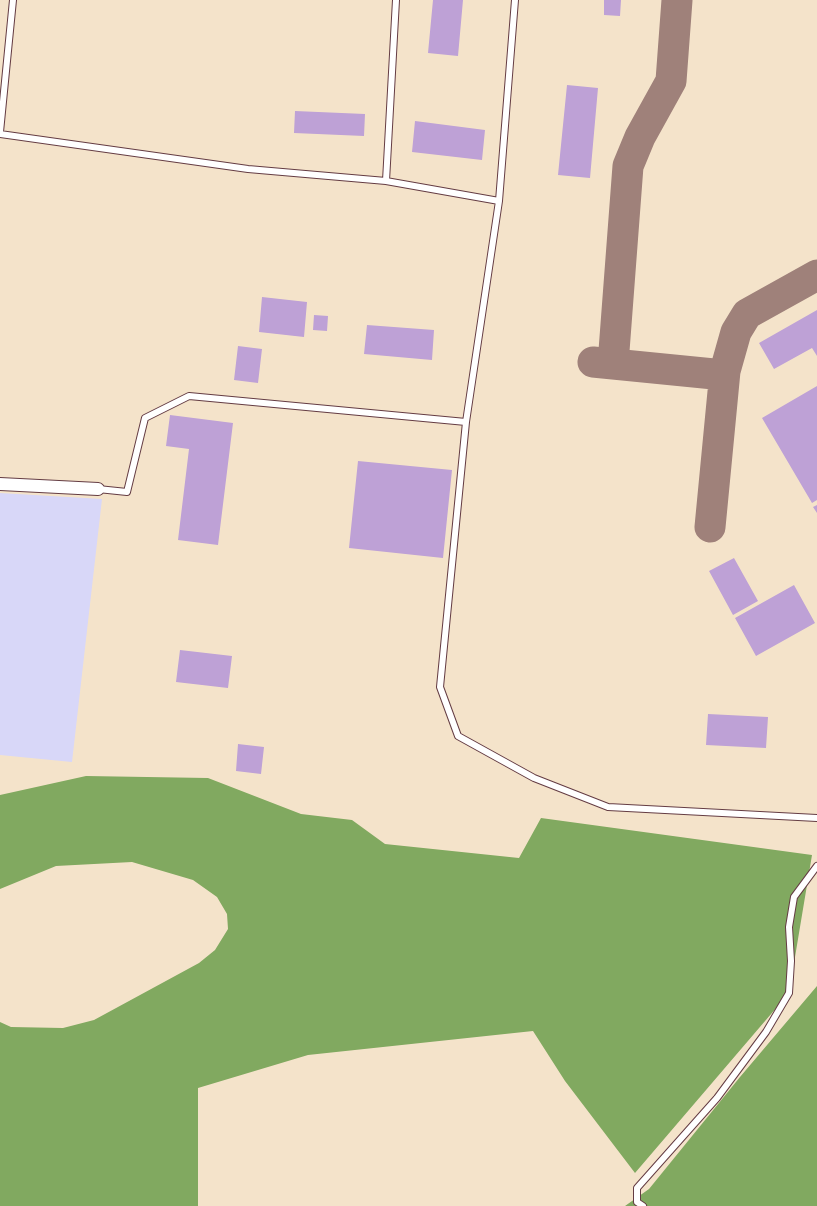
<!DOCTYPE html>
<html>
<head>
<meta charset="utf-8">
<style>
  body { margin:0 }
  canvas { display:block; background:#f4e3ca }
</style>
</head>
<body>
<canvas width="817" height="1206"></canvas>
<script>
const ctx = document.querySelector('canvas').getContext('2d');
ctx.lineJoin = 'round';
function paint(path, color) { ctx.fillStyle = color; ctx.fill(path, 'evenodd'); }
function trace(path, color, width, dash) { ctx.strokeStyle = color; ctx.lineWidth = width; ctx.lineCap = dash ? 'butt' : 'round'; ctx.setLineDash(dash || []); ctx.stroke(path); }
const built = new Path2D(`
  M0 493 102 499 72 762 0 755Z`);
const forest = new Path2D(`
  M86 776 208 778 301 814 352 820 385 844 519 858 541 818 812 855 789 993 635 1173 565 1081 533 1031 308 1055 198 1088V1206H0V1022L11 1027 63 1028 94 1020 199 963 215 950 228 929 227 914 217 897 193 880 132 862 56 866 0 889V795Z
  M817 986V1206H625L649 1189 740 1077Z`);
const taxiway = new Path2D(`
  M593 362 724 375
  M613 364 628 166 640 137 671 81 677 0
  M710 527 725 371 736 332 747 314 817 275`);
const building = new Path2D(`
  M433 0H463L458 56 428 53Z
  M604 0H621L620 16 604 15Z
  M567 85 598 88 590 178 558 175Z
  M295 111 365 114 364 136 294 133Z
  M415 121 485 130 482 160 412 152Z
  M262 297 307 302 304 337 259 332Z
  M817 310V356L812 348 774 369 759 343Z
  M314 315 328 316 327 331 313 330Z
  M367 325 434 330 432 360 364 354Z
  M238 346 262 349 258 383 234 380Z
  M817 386V500L812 503 762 418Z
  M170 415 233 423 218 545 178 540 189 449 166 446Z
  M358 461 452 470 443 558 349 548Z
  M817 505V513L813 507Z
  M734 558 758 601 733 615 709 571Z
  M794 585 815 623 756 656 735 618Z
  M180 650 232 656 228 688 176 682Z
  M708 714 768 717 766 748 706 745Z
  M238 744 264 747 261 774 236 771Z`);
const service = new Path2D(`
  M515 0 499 201 466 422 440 687 458 736 534 778 608 807 817 818
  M0 132 13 0
  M0 134 248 169 386 181 499 201
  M386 181 396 0
  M98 489 127 492 145 418 189 396 466 422
  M643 1206 637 1202V1188L717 1098 766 1032 789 993 791 961 789 927 794 897 817 866`);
const minor = new Path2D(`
  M0 484 98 489`);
paint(built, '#d8d7f8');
paint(forest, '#81a960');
trace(taxiway, '#9f817a', 31);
paint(building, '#bea1d6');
trace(service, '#643c43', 8);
trace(minor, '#643c43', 14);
trace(service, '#fff', 6);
trace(minor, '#fff', 12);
</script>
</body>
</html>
